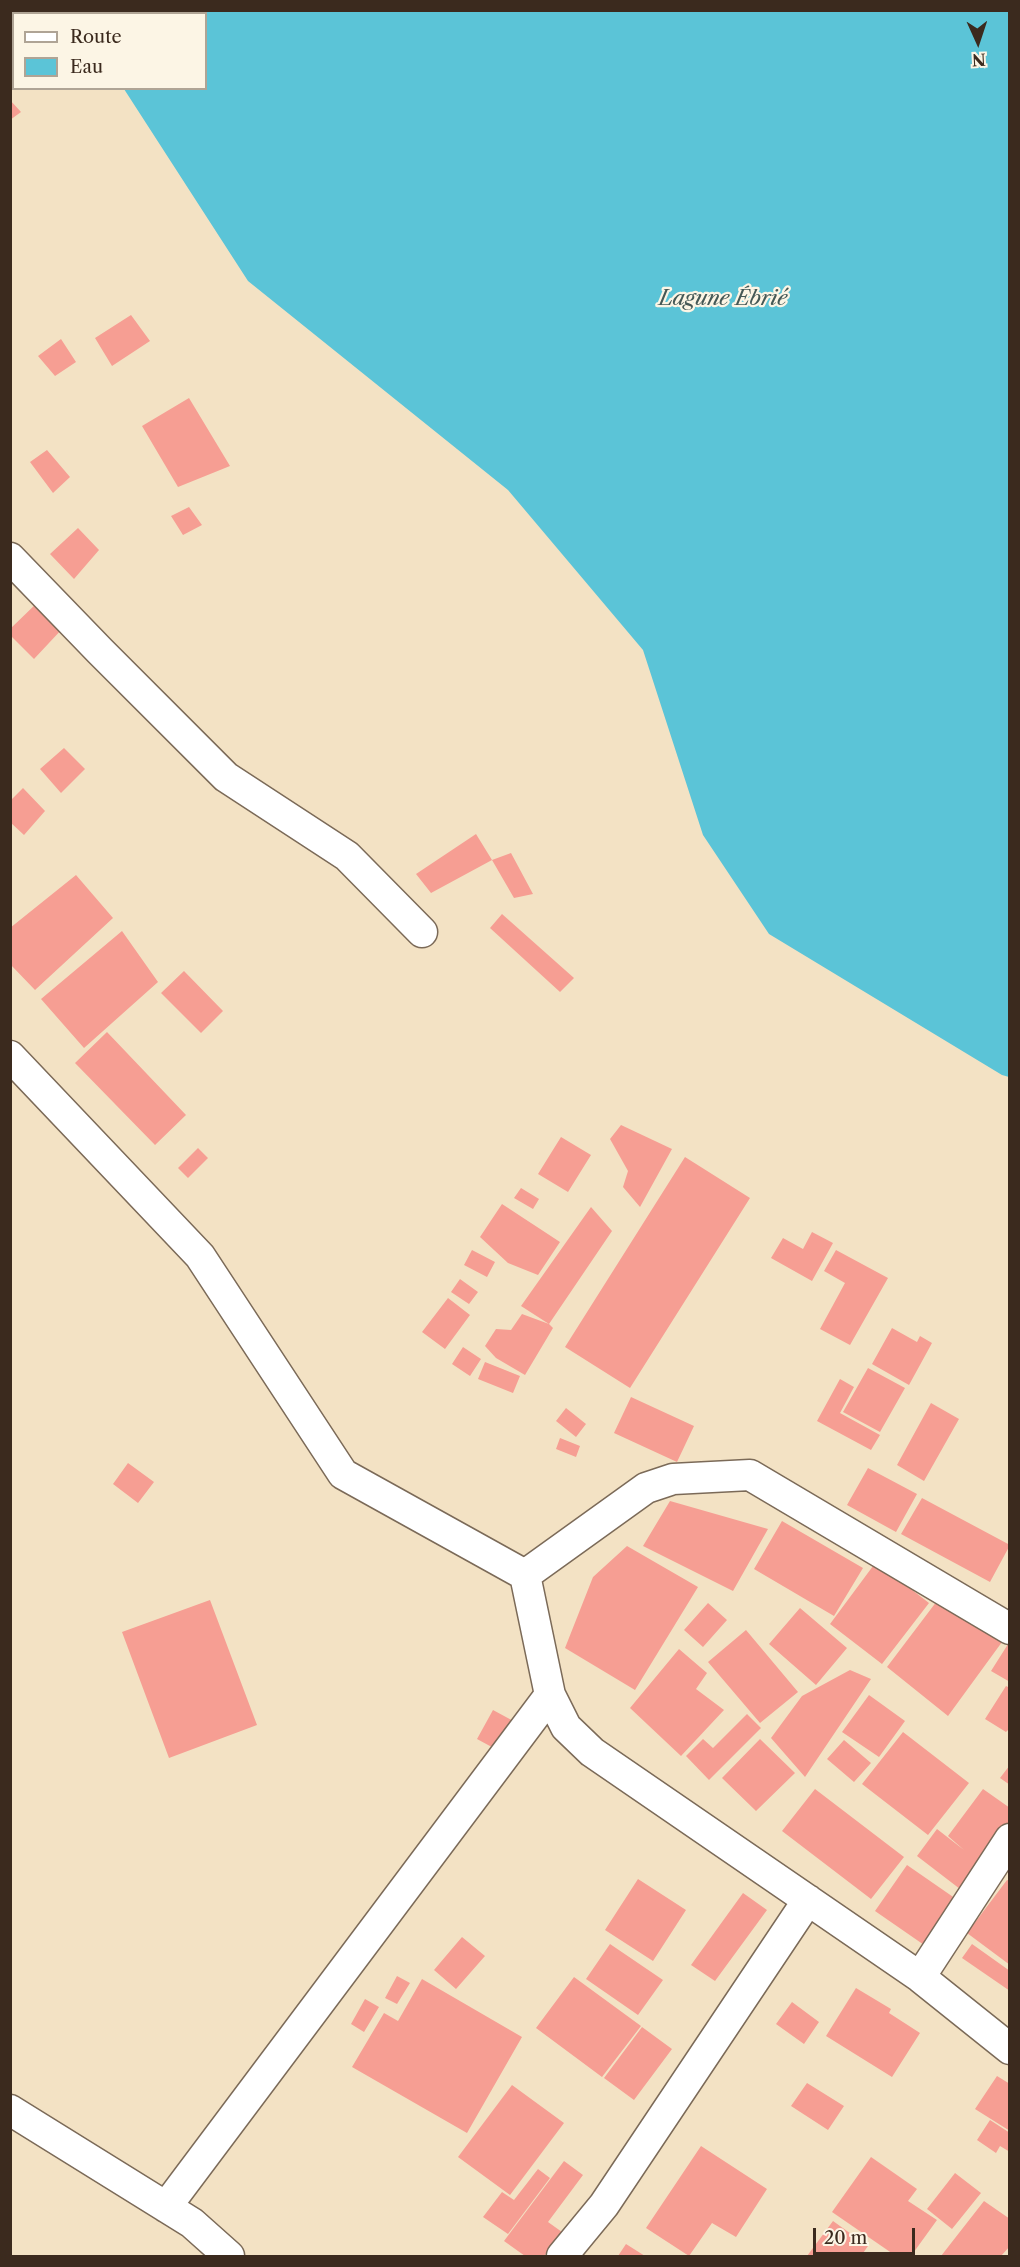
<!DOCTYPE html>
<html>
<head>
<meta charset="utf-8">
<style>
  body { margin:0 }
  #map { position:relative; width:1020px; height:2267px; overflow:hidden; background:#f3e2c4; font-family:"Libre Caslon Text",serif }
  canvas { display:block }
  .frame { position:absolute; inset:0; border:12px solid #3b2a1e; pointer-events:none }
  .legend { position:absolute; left:12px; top:12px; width:195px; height:78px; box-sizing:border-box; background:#fcf5e5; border:2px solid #afa495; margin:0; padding:8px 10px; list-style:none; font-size:18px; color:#3b2a1e }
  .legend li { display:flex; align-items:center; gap:12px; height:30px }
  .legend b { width:30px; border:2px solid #afa495 }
  .north { position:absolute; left:948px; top:12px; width:60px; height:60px; -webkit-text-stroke:4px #fcf5e5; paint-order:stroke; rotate:177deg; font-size:16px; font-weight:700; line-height:24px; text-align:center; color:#3b2a1e }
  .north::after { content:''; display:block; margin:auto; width:21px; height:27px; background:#3b2a1e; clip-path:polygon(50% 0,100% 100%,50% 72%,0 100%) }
  .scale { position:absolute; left:813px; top:2228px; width:102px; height:27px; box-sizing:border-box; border:3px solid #3b2a1e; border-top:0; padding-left:8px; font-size:18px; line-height:21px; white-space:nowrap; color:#3b2a1e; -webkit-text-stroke:4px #fcf5e5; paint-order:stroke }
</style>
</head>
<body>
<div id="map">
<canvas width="1020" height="2267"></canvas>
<div class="frame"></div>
<ul class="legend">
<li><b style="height:8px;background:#fff"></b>Route</li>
<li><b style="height:16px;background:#5bc4d7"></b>Eau</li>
</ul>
<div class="north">N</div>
<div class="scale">20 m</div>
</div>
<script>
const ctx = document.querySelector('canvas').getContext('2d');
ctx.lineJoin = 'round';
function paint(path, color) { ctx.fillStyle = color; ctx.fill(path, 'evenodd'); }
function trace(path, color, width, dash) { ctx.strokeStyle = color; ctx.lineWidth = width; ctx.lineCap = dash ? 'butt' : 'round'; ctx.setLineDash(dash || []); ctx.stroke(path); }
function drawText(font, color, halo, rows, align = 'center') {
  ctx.font = font + ' "Libre Caslon Text",serif'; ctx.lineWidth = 4.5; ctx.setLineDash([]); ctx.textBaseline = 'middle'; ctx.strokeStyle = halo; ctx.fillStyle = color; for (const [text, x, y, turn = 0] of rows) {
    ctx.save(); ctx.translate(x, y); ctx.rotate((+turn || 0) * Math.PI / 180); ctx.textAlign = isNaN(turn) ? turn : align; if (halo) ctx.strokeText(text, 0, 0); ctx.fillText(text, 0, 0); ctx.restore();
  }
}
const water = new Path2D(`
  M80 11H1009V1077L1002 1075 769 934 703 835 643 650 508 490 248 281 124 89 206 88V14H81Z`);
const building = new Path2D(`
  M10 100 21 112 10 120Z
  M131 315 150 341 112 366 95 338Z
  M61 339 76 362 55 376 38 356Z
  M189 398 230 466 178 487 142 426Z
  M47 450 70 477 53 493 30 462Z
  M189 507 202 525 183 535 171 516Z
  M78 528 99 550 74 579 50 554Z
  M39 601 63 628 34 659 10 635V629Z
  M64 748 85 769 61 793 40 769Z
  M23 788 45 811 24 835 10 822V801Z
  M476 834 492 860 431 893 416 874Z
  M511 853 533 894 514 898 492 860Z
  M76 875 113 918 35 990 10 964V928Z
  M502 914 574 978 560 992 490 928Z
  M122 931 158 982 84 1048 41 999Z
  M184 971 223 1011 201 1033 161 993Z
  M107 1032 186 1115 155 1145 75 1063Z
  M621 1125 672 1149 640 1207 623 1187 628 1171 610 1139Z
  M561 1137 591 1155 568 1192 538 1174Z
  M198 1148 208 1158 188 1178 178 1168Z
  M685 1157 750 1198 630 1388 565 1347Z
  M521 1188 539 1199 533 1209 514 1198Z
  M502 1204 560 1242 538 1275 508 1263 480 1237Z
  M591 1207 612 1231 549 1324 521 1306Z
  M812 1232 833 1243 812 1281 771 1258 783 1238 803 1249Z
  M472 1250 495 1262 487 1277 464 1265Z
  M836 1250 888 1278 850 1345 820 1329 845 1283 824 1271Z
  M460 1279 478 1292 469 1304 451 1292Z
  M448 1298 470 1315 445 1349 422 1332Z
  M522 1314 549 1324 553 1328 525 1375 496 1358 485 1346 496 1329 511 1330Z
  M892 1328 917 1342 920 1336 932 1343 909 1385 872 1364Z
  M463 1347 481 1359 470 1376 452 1364Z
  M485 1362 520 1376 513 1393 478 1379Z
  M868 1368 905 1388 880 1432 843 1412Z
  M840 1379 854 1387 840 1413 880 1435 871 1450 817 1421Z
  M631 1397 694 1426 677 1462 614 1433Z
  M931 1403 959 1419 924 1481 897 1465Z
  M566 1408 586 1424 576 1437 556 1421Z
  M560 1438 580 1446 576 1457 556 1449Z
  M128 1463 154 1482 138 1503 113 1484Z
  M868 1468 917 1494 896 1532 847 1505Z
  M922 1498 1010 1545 990 1582 901 1534Z
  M670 1501 768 1529 733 1591 643 1546Z
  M782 1521 863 1568 834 1616 754 1569Z
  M627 1546 698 1587 635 1690 565 1648 593 1577Z
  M876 1562 929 1603 882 1664 830 1624Z
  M940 1597 1002 1642 948 1716 887 1667Z
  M210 1600 257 1725 169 1758 122 1632Z
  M708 1603 727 1620 703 1647 684 1630Z
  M800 1608 847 1648 816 1685 769 1644Z
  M746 1630 798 1692 760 1723 708 1662Z
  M1010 1641V1682L991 1671Z
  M679 1649 707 1673 696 1689 724 1710 681 1756 630 1708Z
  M850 1670 871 1679 805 1777 771 1738 802 1696Z
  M1006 1686 1010 1688V1728L1006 1732 985 1719Z
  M869 1695 905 1721 879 1757 842 1732Z
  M493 1710 517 1723 501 1752 477 1739Z
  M747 1714 761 1728 709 1780 686 1756 703 1739 713 1748Z
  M903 1732 969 1783 928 1835 862 1784Z
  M760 1739 795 1773 756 1811 722 1778Z
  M844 1740 871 1763 854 1782 827 1759Z
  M1010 1765V1785L1000 1778Z
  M815 1789 904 1857 871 1899 782 1831Z
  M983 1789 1010 1808V1824L960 1889 917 1856 937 1829 964 1850 948 1836Z
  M907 1865 959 1901 927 1947 875 1911Z
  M638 1879 686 1910 653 1961 605 1930Z
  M1007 1880 1010 1881V1965L967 1933Z
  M743 1893 767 1910 715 1981 691 1965Z
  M462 1937 485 1956 456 1989 434 1970Z
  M610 1944 663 1980 638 2015 586 1979Z
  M972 1944 1010 1971V1991L962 1958Z
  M397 1976 410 1983 397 2004 385 1998Z
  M574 1977 641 2026 602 2077 536 2028Z
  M422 1979 522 2037 467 2133 352 2067 384 2013 398 2021Z
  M856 1988 891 2009 889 2013 920 2033 892 2077 826 2036Z
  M365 1999 379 2007 364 2032 351 2024Z
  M792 2002 819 2022 804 2044 776 2024Z
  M642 2027 672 2049 634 2100 604 2078Z
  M997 2076 1010 2084V2131L975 2109Z
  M807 2083 844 2106 828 2130 791 2106Z
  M512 2085 564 2123 510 2195 458 2157Z
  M990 2120 1010 2133V2152L1000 2146 996 2153 977 2140Z
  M701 2146 767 2189 736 2237 712 2223 689 2256 646 2228Z
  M871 2157 917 2189 908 2201 937 2220 911 2256H896L832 2212Z
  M564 2161 583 2175 548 2222 562 2232 544 2256H525L504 2241Z
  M538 2169 550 2178 508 2234 483 2217 502 2192 514 2200Z
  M955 2173 981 2193 952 2229 927 2209Z
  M984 2201 1010 2219V2246L1001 2256H941Z
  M833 2221 868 2246 861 2256H807Z
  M626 2244 645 2256H618Z`);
const minor = new Path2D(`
  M10 558 100 651 226 777 347 856 422 932
  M10 1056 200 1256 343 1474 525 1575 550 1695 566 1727 592 1752 920 1977 1010 2049
  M525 1575 646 1488 673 1479 750 1475 1010 1629
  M920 1977 1010 1839
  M10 2110 192 2223 229 2256
  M166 2207 550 1695
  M562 2256 604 2205 808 1900`);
const waterNames = [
  ["Lagune Ébrié",723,299]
];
paint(water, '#5bc4d7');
paint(building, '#f69e93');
trace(minor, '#7b6a58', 33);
trace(minor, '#fff', 30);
drawText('italic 21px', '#455856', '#fcf5e5', waterNames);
</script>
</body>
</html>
